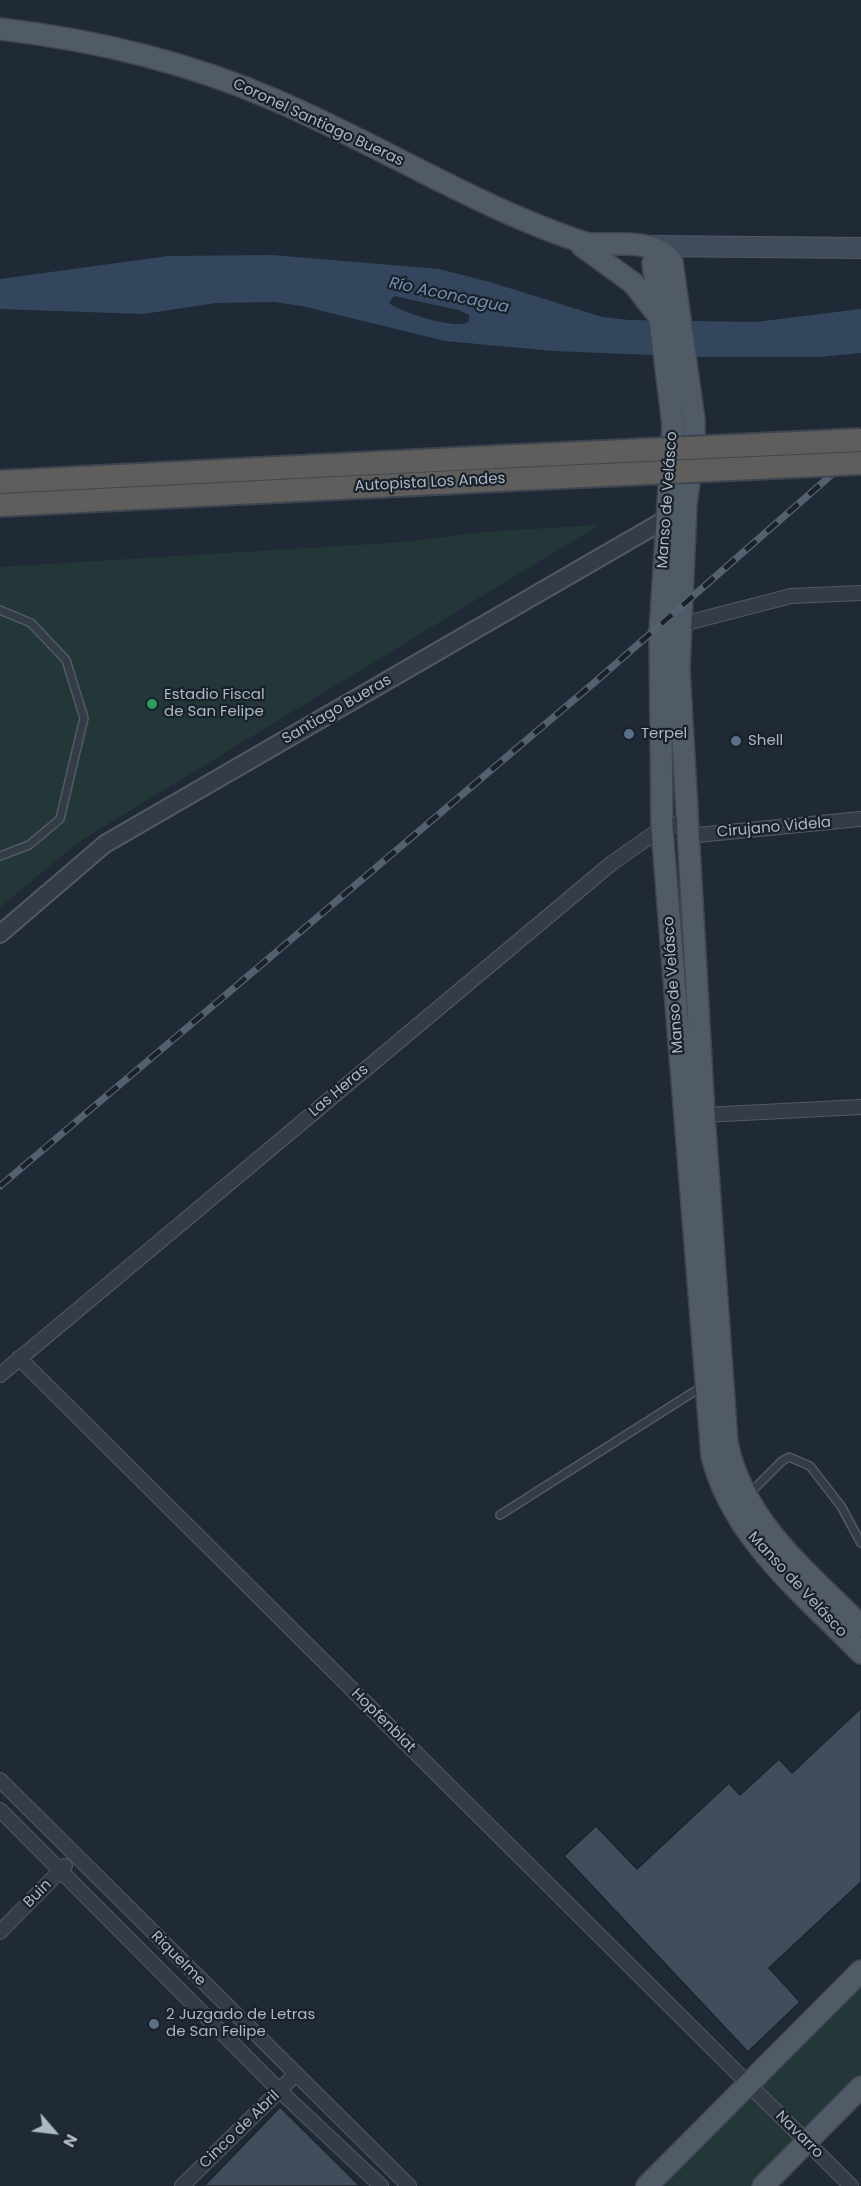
<!DOCTYPE html>
<html>
<head>
<meta charset="utf-8">
<style>
  body { margin:0 }
  #map { position:relative; width:861px; height:2186px; overflow:hidden; background:#202a36; font-family:Poppins,sans-serif }
  canvas { display:block }
  .north { position:absolute; left:24px; top:2102px; width:60px; height:60px; -webkit-text-stroke:4px #19212b; paint-order:stroke; rotate:118deg; font-size:16px; font-weight:700; line-height:24px; text-align:center; color:#adb7c4 }
  .north::after { content:''; display:block; margin:auto; width:21px; height:27px; background:#adb7c4; clip-path:polygon(50% 0,100% 100%,50% 72%,0 100%) }
</style>
</head>
<body>
<div id="map">
<canvas width="861" height="2186"></canvas>
<div class="north">N</div>
</div>
<script>
const ctx = document.querySelector('canvas').getContext('2d');
ctx.lineJoin = 'round';
function paint(path, color) { ctx.fillStyle = color; ctx.fill(path, 'evenodd'); }
function trace(path, color, width, dash) { ctx.strokeStyle = color; ctx.lineWidth = width; ctx.lineCap = dash ? 'butt' : 'round'; ctx.setLineDash(dash || []); ctx.stroke(path); }
function drawText(font, color, halo, rows, align = 'center') {
  ctx.font = font + ' Poppins,sans-serif'; ctx.lineWidth = 4.5; ctx.setLineDash([]); ctx.textBaseline = 'middle'; ctx.strokeStyle = halo; ctx.fillStyle = color; for (const [text, x, y, turn = 0] of rows) {
    ctx.save(); ctx.translate(x, y); ctx.rotate((+turn || 0) * Math.PI / 180); ctx.textAlign = isNaN(turn) ? turn : align; if (halo) ctx.strokeText(text, 0, 0); ctx.fillText(text, 0, 0); ctx.restore();
  }
}
const green = new Path2D(`
  M599 525 80 841 0 907V567L405 542 484 532Z
  M861 1980V2083L760 2186H657Z`);
const water = new Path2D(`
  M272 255 439 269 490 282 602 317 629 320 755 322 861 309V353L820 357H700L553 351 445 341 302 306 274 302 216 303 143 314 0 309V279L168 256ZM394 296 458 310 469 315V321C462 332 399 312 389 303Z`);
const building = new Path2D(`
  M861 1708V1882L769 1968 800 2002 748 2052 564 1856 596 1826 637 1869 729 1783 740 1795 779 1759 792 1773Z
  M280 2107 360 2186H204Z`);
const service = new Path2D(`
  M0 610 31 623 66 660 84 718 60 819 29 845 0 856
  M750 1493 782 1461 789 1457 810 1466 841 1506 861 1543
  M500 1515 703 1386`);
const minor = new Path2D(`
  M675 626 791 596 861 593
  M687 836 861 819
  M704 1115 861 1107
  M19 1358 851 2186
  M0 1375 612 863 662 828 687 821
  M0 1780 409 2186
  M0 1810 280 2091 381 2186
  M0 1932 65 1866
  M182 2186 296 2074`);
const tertiary = new Path2D(`
  M0 934 105 844 675 514`);
const secondary = new Path2D(`
  M648 246 861 248`);
const primary = new Path2D(`
  M0 29C95 40 187 62 275 100 385 147 487 214 601 248
  M589 244C615 245 655 238 672 262L694 420V445L686 504 679 669 704 1115 727 1443C744 1523 806 1570 861 1626
  M582 246 633 283 658 315
  M653 263 673 425 660 633 662 828 712 1456C733 1539 804 1594 861 1653
  M647 2186 861 1971
  M763 2186 861 2087`);
const trunk = new Path2D(`
  M0 482 496 457
  M0 505 496 480`);
const rail = new Path2D(`
  M0 1186 595 682 861 449`);
const trunkBridge = new Path2D(`
  M496 457 861 440
  M496 480 861 463`);
const markers = [
  [152,704,6,"#2e9e5b"],
  [629,734,6,"#5c6f8a"],
  [736,741,6,"#5c6f8a"],
  [154,2024,6,"#5c6f8a"]
];
const streetNames = [
  ["Coronel Santiago Bueras",318,123,25],
  ["Autopista Los Andes",430,483,-3],
  ["Manso de Velásco",668,500,-86],
  ["Santiago Bueras",337,710,-30],
  ["Cirujano Videla",774,828,-5],
  ["Manso de Velásco",674,985,-94],
  ["Las Heras",339,1091,-40],
  ["Manso de Velásco",797,1585,47],
  ["Hopfenblat",383,1721,45],
  ["Buin",38,1894,-45],
  ["Riquelme",178,1959,45],
  ["Cinco de Abril",240,2130,-44],
  ["Navarro",799,2135,45]
];
const poiNames = [
  ["Estadio Fiscal",164,695],
  ["de San Felipe",164,712],
  ["Terpel",641,734],
  ["Shell",748,741],
  ["2 Juzgado de Letras",166,2015],
  ["de San Felipe",166,2032]
];
const waterNames = [
  ["Río Aconcagua",449,296,12]
];
paint(green, '#233738');
paint(water, '#33465e');
paint(building, '#414d5b');
trace(building, '#1b232d', 1.5);
trace(service, '#515a65', 10);
trace(minor, '#515a65', 16);
trace(tertiary, '#515a65', 20);
trace(secondary, '#515a65', 22);
trace(primary, '#3d4550', 24);
trace(trunk, '#3e4751', 26);
trace(service, '#333c47', 7);
trace(minor, '#333c47', 14);
trace(tertiary, '#333c47', 16);
trace(secondary, '#414b5a', 20);
trace(primary, '#515b67', 21);
trace(trunk, '#5f5e5c', 22);
trace(rail, '#55606e', 7);
trace(rail, '#19212b', 4.5, [14]);
trace(trunkBridge, '#3e4751', 26, []);
trace(trunkBridge, '#5f5e5c', 22);
for (const [x, y, r, color] of markers) { const dot = new Path2D(); dot.arc(x, y, r, 0, 2 * Math.PI); ctx.fillStyle = color; ctx.fill(dot); trace(dot, '#19212b', 2); }
drawText('15px', '#adb7c4', '#19212b', streetNames);
drawText('15px', '#adb7c4', '#19212b', poiNames, 'left');
drawText('italic 16px', '#758eac', '#19212b', waterNames);
</script>
</body>
</html>
